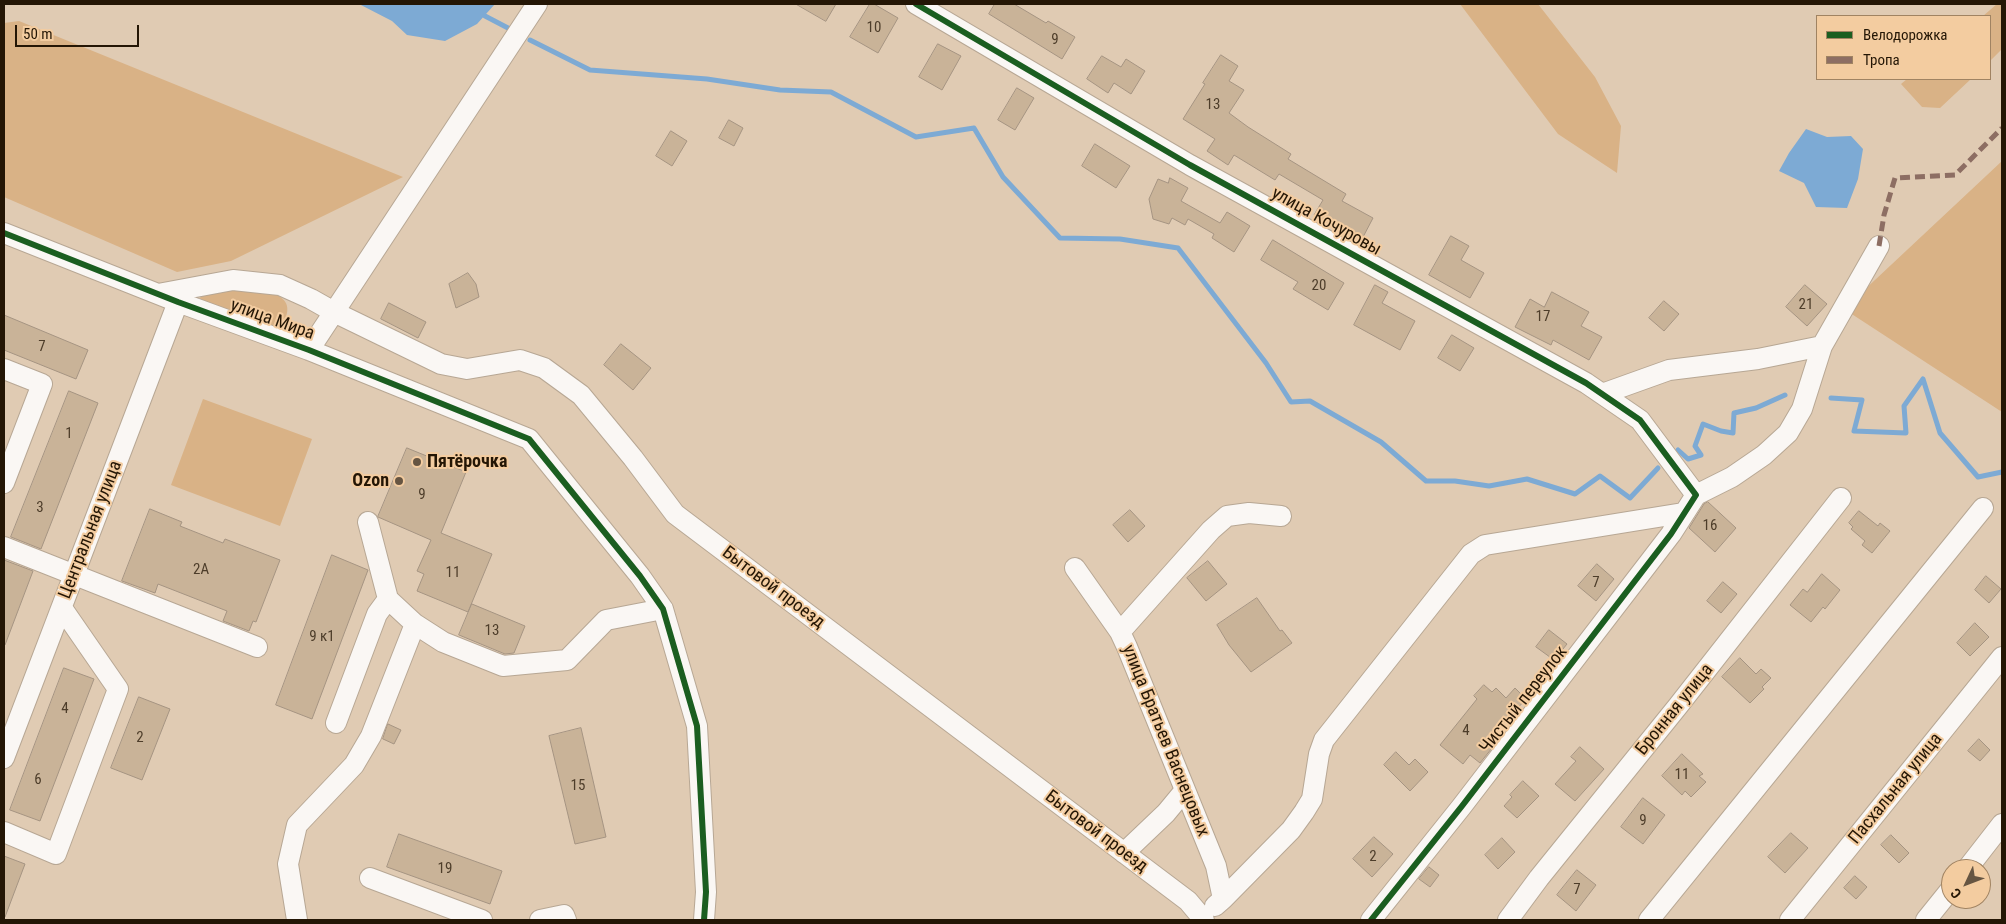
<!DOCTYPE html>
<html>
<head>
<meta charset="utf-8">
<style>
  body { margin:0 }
  #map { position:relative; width:2006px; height:924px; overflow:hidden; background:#e0cbb3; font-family:"Roboto Condensed",sans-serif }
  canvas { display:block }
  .frame { position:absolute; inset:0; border:5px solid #241605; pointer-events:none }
  .legend { position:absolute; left:1816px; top:15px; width:175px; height:65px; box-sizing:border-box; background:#f3cca0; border:1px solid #a08362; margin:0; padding:6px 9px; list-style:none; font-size:15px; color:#241605 }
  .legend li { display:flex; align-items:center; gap:10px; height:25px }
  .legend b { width:25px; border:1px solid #a08362 }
  .north { position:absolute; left:1941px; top:859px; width:50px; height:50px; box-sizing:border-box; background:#f3cca0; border:1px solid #a08362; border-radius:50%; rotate:227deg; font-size:14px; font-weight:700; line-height:20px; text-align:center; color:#241605 }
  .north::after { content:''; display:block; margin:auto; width:18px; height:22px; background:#665542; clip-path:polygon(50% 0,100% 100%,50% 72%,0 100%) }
  .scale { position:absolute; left:15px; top:25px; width:124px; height:22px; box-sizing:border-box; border:2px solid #241605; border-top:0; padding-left:6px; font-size:15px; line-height:18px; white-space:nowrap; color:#241605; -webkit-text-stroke:4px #f3cca0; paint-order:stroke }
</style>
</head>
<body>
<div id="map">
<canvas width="2006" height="924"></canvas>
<div class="frame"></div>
<ul class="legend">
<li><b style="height:6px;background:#1b5e20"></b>Велодорожка</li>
<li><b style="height:6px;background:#8d6e63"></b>Тропа</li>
</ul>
<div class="north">С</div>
<div class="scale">50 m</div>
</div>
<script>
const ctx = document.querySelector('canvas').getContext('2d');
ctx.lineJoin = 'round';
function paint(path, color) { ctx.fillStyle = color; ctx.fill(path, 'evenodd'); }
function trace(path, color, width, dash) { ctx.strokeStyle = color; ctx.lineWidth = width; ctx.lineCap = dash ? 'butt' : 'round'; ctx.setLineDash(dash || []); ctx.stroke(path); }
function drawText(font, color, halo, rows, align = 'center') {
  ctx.font = font + ' "Roboto Condensed",sans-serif'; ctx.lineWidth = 4; ctx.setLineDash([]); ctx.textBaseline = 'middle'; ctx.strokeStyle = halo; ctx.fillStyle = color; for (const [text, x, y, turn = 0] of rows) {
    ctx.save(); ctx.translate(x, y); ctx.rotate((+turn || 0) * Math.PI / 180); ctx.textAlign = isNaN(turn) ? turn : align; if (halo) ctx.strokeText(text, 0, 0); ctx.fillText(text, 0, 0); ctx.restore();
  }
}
const green = new Path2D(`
  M1460 4H1538L1595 77 1621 126 1617 173 1558 134Z
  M1997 4H2002V49L1990 61V16H1983Z
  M19 21 403 177 231 261 177 272 4 197V23Z
  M1907 79H1971L1940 108 1922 107 1901 84Z
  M2002 161V412L1844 309Z
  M237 288C258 291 300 290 284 322L277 326H269L200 299 201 295Z
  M203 399 312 439 280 526 171 485Z`);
const water = new Path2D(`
  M359 4H495L477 24 445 41 407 35 392 21Z
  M1806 129 1827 137 1851 136 1863 149 1858 179 1847 208 1816 207 1804 183 1779 171 1789 153Z`);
const stream = new Path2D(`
  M485 16 508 28
  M530 40 590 70 707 79 780 90 831 92 916 137 974 128 1003 177 1060 238 1120 239 1178 248 1266 363 1291 402 1310 401 1381 442 1426 481H1455L1489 486 1527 479 1575 494 1600 476 1630 498 1658 468
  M1831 398 1862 400 1854 431 1906 433 1904 406 1923 379 1940 433 1978 477 2002 472
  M1678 450 1688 459 1701 455 1695 446 1703 424 1721 431 1733 433 1734 413 1756 408 1785 395`);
const building = new Path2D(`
  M796 4H836L826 21Z
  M870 4H874L898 18 878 53 850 37Z
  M995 4H1014L1046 23 1048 21 1075 37 1062 59 989 14Z
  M938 44 961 56 942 90 919 77Z
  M1221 55 1238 66 1229 81 1244 90 1229 113 1248 127 1291 154 1288 159 1346 194 1342 201 1373 218 1362 239 1330 221 1328 223 1314 215 1323 200 1279 174 1275 180 1234 155 1228 165 1207 151 1215 139 1183 119 1205 84 1203 83Z
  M1102 56 1121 67 1126 59 1145 71 1131 94 1114 83 1108 93 1087 79Z
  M1017 88 1034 98 1015 130 998 120Z
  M729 120 743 128 734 146 719 138Z
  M671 131 687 141 672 166 656 156Z
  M1095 144 1130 166 1116 188 1082 166Z
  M1170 178 1188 188 1181 201 1220 223 1227 212 1250 226 1234 252 1212 238 1214 234 1188 219 1185 225 1172 218 1169 224 1153 219 1149 199 1158 179 1168 183Z
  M1451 236 1469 246 1461 260 1484 273 1470 298 1429 275Z
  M1273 240 1344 283 1328 310 1293 289 1298 282 1261 260Z
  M468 273 476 284 479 297 456 308 449 284Z
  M1375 285 1388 292 1382 303 1415 321 1400 350 1354 325Z
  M1805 285 1827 304 1807 326 1786 307Z
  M1552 292 1589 312 1581 326 1602 337 1589 360 1553 340 1551 345 1515 327 1530 299 1544 307Z
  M1664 301 1679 314 1664 331 1649 318Z
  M389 303 426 322 418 338 381 319Z
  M4 315 88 350 76 379 4 350Z
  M1452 335 1474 348 1460 371 1438 358Z
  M621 344 651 368 633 390 604 365Z
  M69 391 98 403 41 549 11 537Z
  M407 448 466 472 441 533 492 554 468 612 417 591 424 574 417 571 431 540 378 517Z
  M1708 502 1736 528 1715 552 1689 528 1704 504Z
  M150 509 182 522 180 526 223 543 225 539 280 560 256 622 253 621 249 631 223 621 227 611 158 584 155 593 122 581Z
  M1130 510 1145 526 1128 542 1113 525Z
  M1859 511 1878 526 1880 523 1890 531 1872 553 1862 545 1865 541 1851 529 1853 527 1849 523Z
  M332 555 368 570 312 719 276 705Z
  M4 560 33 571 5 645 4 644Z
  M1208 561 1227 584 1206 601 1187 578Z
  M1597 564 1614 579 1596 601 1578 586Z
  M1822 574 1840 590 1825 609 1823 607 1811 622 1790 605 1803 589 1807 592Z
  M1986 576 2001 589 1989 603 1975 590Z
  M1723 582 1737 594 1721 613 1707 601Z
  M1257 598 1280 631 1282 630 1292 643 1251 672 1229 645 1217 625Z
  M472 604 525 626 514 653 505 654 459 635Z
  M1975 623 1989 637 1970 656 1957 643Z
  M1549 630 1567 644 1554 660 1536 647Z
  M1740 658 1756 674 1761 669 1771 678 1762 687 1764 689 1750 703 1722 677Z
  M64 668 94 679 40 821 10 810Z
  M1484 685 1492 692 1496 688 1506 698 1515 688 1526 699 1490 738 1496 743 1480 763 1470 755 1463 764 1440 745 1477 699 1474 696Z
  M139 697 170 709 142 780 111 768Z
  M388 724 401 730 394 744 383 739Z
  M581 728 606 837 575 844 549 736Z
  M1979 739 1990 750 1980 761 1968 751Z
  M1580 747 1604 769 1575 801 1555 784 1576 761 1571 757Z
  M1396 752 1409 765 1415 759 1428 772 1410 791 1384 765Z
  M1682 754 1703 774 1699 776 1706 782 1691 797 1685 791 1682 795 1662 776Z
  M1523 781 1539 796 1517 818 1504 806 1512 797 1510 795Z
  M1643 798 1665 815 1643 844 1621 827Z
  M1791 833 1808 848 1785 873 1768 857Z
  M399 834 502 871 490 904 387 867Z
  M1891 835 1909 853 1899 863 1881 845Z
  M1374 837 1393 854 1372 877 1353 859Z
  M1502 838 1515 852 1498 869 1485 855Z
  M4 856 25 864 5 917H4Z
  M1429 867 1439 875 1430 887 1419 879Z
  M1577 870 1596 885 1576 911 1557 895Z
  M1855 876 1867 887 1856 899 1844 888Z`);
const minor = new Path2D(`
  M916 4 1190 165 1586 383 1640 420 1696 495
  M4 233 178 302 309 350 529 439 640 576 663 609 697 726 706 892 704 920
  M158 294 233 280 280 285 311 299 334 312 441 364 467 369 520 360 544 368 581 395 633 458 675 514 1188 901 1204 920
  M309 350 537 4
  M4 369 42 384 4 483
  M1602 394 1669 370 1758 359 1822 346 1879 246
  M368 522 388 599 415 624 443 642 503 666 567 660 606 620 663 609
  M4 547 257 647
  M1075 568 1120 632 1127 647 1216 866 1223 899 1215 906
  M1120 632 1211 530 1227 516 1249 513 1281 516
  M336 723 377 614 388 599
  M4 758 178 302
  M4 832 56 854 118 689 62 608
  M1124 853 1166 813 1185 790
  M1967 869 2002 824
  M370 878 482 920
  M1223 899 1291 830 1304 812 1312 799 1319 754 1324 740 1471 554 1485 545 1683 513
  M297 920 288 864 297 825 354 765 371 736 415 624
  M540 920 564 915 566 920
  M1371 920 1462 806 1671 534 1696 495 1732 477 1764 455 1788 433 1802 409 1822 346
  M1508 920 1539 878 1678 706 1841 498
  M1649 920 1983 508
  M1790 920 2002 657
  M1926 920 1951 889`);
const quiet = new Path2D(`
  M1879 246 1884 215 1895 178 1955 175 2002 128`);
const cycleway = new Path2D(`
  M916 4 1190 165 1586 383 1640 420 1696 495 1671 534 1462 806 1371 920
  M4 233 178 302 309 350 529 439 640 576 663 609 697 726 706 892 704 920`);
const markers = [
  [417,462,5,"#665542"],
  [399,481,5,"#665542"]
];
const numberNames = [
  ["10",874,28],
  ["9",1055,40],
  ["13",1213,105],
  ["20",1319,286],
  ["21",1806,305],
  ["17",1543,317],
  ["7",42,347],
  ["1",69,434],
  ["9",422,495],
  ["3",40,508],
  ["16",1710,526],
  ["2А",201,570],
  ["11",453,573],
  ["7",1596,583],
  ["13",492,631],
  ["9 к1",322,637],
  ["4",65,709],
  ["4",1466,731],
  ["2",140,738],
  ["11",1682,775],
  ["6",38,780],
  ["15",578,786],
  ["9",1643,821],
  ["2",1373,857],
  ["19",445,869],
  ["7",1577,890]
];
const streetNames = [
  ["улица Кочуровы",1326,222,29],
  ["улица Мира",272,320,20],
  ["Центральная улица",91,530,-69],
  ["Бытовой проезд",773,588,37],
  ["Чистый переулок",1524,700,-52],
  ["Бронная улица",1675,710,-51],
  ["улица Братьев Васнецовых",1165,741,68],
  ["Пасхальная улица",1896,789,-51],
  ["Бытовой проезд",1096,832,37]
];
const poiNames = [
  ["Пятёрочка",427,462],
  ["Ozon",389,481,"right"]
];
paint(green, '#d9b286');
paint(water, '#7daad4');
trace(stream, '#7daad4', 5);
paint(building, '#c9b398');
trace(building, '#a59482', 1);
trace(minor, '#b7a794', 22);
trace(minor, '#faf7f4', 20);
trace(quiet, '#8d6e63', 5, [10, 5]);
trace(cycleway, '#1b5e20', 6);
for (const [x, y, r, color] of markers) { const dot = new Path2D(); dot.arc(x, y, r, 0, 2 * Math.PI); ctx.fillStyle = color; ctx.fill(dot); trace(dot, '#f3cca0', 2); }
drawText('15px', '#4d3d2a', null, numberNames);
drawText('18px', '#241605', '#f3cca0', streetNames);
drawText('bold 18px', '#241605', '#f3cca0', poiNames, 'left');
</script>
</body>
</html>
